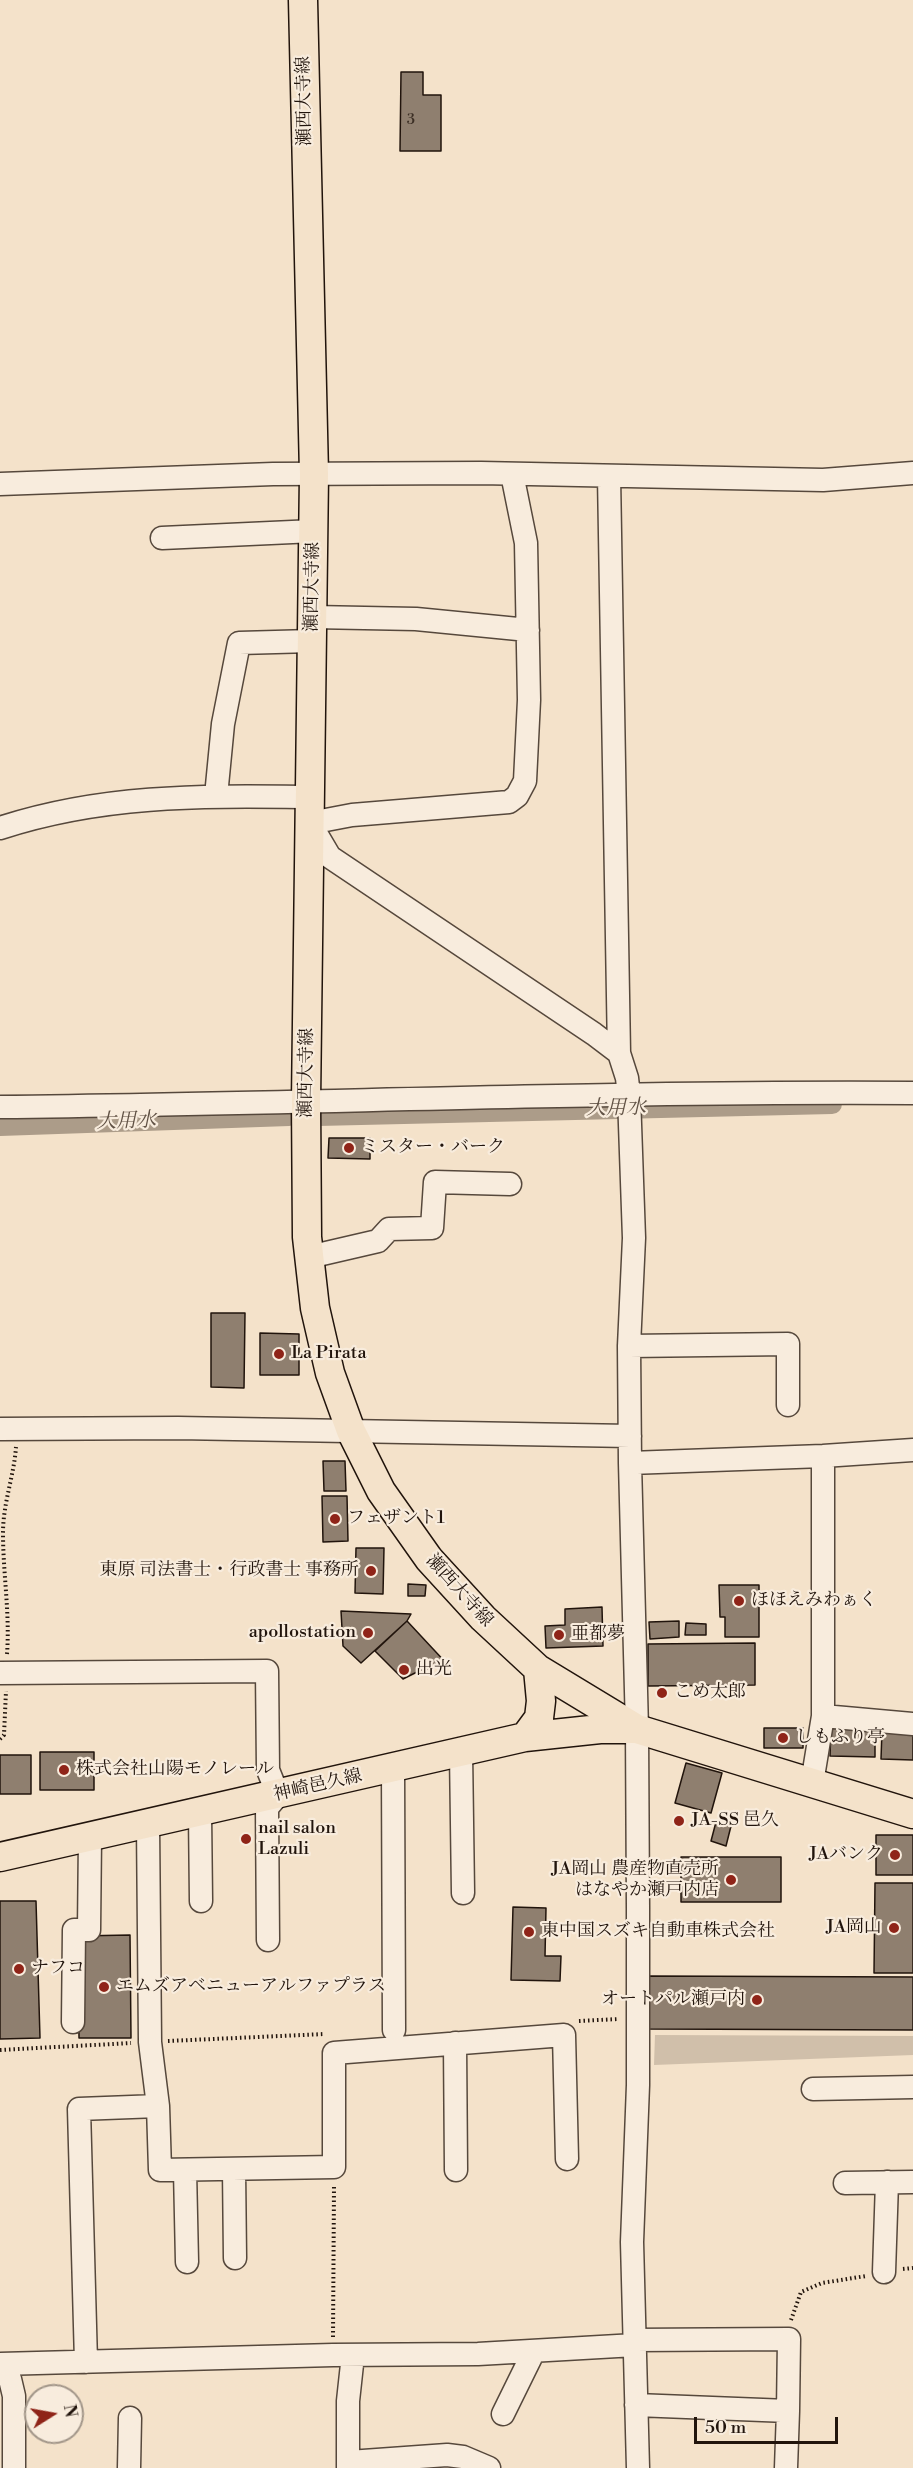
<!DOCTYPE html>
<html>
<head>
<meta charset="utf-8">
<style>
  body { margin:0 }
  #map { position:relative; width:913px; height:2468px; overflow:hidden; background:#f4e2ca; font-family:"Libre Bodoni",serif }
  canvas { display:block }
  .north { position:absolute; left:24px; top:2384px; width:60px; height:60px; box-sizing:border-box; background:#f8ecdd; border:2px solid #a29689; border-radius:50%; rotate:79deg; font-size:16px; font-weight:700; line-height:24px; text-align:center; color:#21140c }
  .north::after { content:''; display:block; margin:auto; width:21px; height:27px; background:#8f2418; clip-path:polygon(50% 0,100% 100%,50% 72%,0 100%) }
  .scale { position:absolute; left:694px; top:2417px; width:144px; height:27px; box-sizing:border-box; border:3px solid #21140c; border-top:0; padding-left:8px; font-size:18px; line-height:21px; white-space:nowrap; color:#21140c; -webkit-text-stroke:4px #f8ecdd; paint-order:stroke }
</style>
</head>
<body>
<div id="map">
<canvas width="913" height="2468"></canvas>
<div class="north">N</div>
<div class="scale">50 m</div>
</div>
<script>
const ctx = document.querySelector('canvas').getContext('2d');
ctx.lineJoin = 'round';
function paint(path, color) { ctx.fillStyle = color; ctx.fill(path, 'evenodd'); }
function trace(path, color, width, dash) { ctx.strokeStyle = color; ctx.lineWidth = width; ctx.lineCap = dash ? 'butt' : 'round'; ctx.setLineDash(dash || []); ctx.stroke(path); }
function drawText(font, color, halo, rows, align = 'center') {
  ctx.font = font + ' "Libre Bodoni","Noto Serif JP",serif'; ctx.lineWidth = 4.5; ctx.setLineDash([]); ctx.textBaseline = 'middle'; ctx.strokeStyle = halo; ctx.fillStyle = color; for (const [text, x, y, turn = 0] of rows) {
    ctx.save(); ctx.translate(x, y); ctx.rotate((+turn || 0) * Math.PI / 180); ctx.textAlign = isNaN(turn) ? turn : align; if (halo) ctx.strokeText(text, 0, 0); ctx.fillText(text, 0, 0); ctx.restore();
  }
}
const green = new Path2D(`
  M655 2035 913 2036V2055L654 2065Z`);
const canal = new Path2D(`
  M318 1116 832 1104
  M0 1126 289 1116`);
const building = new Path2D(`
  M401 72H423V95H441V151H400Z
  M329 1138H370V1159L328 1158Z
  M211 1313H245L244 1388 211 1387Z
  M260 1333 299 1334V1375H260Z
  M323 1461H345L346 1491H324Z
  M322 1496H347L348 1541 323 1542Z
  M356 1548H384L383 1594 355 1593Z
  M408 1584 426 1585 425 1596H408Z
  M719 1585H759V1637H725V1617H720Z
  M602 1607 603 1646 546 1648 545 1626 565 1625V1609Z
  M341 1611 411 1614 407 1621 361 1663 343 1646Z
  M407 1621 448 1665 421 1670 403 1679 375 1651Z
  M679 1621V1637L650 1639 649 1622Z
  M686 1623 706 1624V1635H685Z
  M755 1643V1685L648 1686V1644Z
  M764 1728H803V1748H764Z
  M831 1728 875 1729V1757L830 1756Z
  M882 1730 913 1731V1760L881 1759Z
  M40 1752H94V1790H40Z
  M0 1755H31V1794H0Z
  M686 1763 722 1773 711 1813 675 1803Z
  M716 1822 731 1826 726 1846 711 1841Z
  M876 1835H913V1875H876Z
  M681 1857H781V1902H681Z
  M875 1883H913V1973H874Z
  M0 1901H36L40 2038 0 2039Z
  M513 1907 546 1908 545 1956H561L560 1981 511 1980Z
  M130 1935 131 2038H79L78 1936Z
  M649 1976 913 1977V2030L649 2029Z`);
const path = new Path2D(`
  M7 1654C10 1613 3 1574 3 1533 3 1503 14 1476 16 1447
  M0 1739 4 1735 6 1691
  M579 2021 619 2019
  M168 2041 325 2034
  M0 2050 131 2043
  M903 2269 913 2268
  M791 2320 801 2292 822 2283 866 2276
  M333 2337 334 2186`);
const minor = new Path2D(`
  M512 474 526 543 529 700 525 781 517 796 509 802 352 815 310 823 330 857 594 1034 619 1053
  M609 476 619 1053 627 1078 629 1096 634 1238 629 1346 630 1463 637 1729 638 1908V2085L632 2242 638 2468
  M0 484 273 474 481 473 823 480 913 473
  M162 538 314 531
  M313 617 416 619 528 630
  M216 796 223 724 239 643 312 641
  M0 828C104 794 203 796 311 797
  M0 1107C304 1104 609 1091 913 1093
  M309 1257 378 1241 389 1229 432 1228 435 1182 510 1184
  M629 1346 788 1344V1405
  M0 1429 178 1428 630 1436
  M630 1463 823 1456 913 1450
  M0 1673 267 1671 268 1770 278 1795 267 1808 268 1940
  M823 1716 913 1724
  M461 1752 463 1893
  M393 1768 394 2030
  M812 1783 823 1716V1456
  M200 1813 201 1901
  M148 1824 150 2042 158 2106
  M73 2022 74 1930H89L90 1837
  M455 2043 456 2170
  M813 2089 913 2087
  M234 2169 235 2258
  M185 2170 187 2262
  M845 2183 913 2182
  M884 2272 887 2182
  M634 2340 789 2339 788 2411
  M86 2362 79 2109 158 2106 160 2170 334 2167V2053L564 2035 567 2159
  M0 2364 333 2355 478 2354 635 2345
  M0 2367 10 2379 14 2396V2468
  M636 2405 788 2411 786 2468
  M503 2414 534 2351
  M349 2462 447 2455 463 2457 489 2468
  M129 2468 130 2418
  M348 2468V2401L353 2355`);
const major = new Path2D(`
  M303 0 314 474 306 1101 307 1237 315 1308 330 1373 351 1431 381 1491 429 1559 483 1618 538 1669 637 1729 913 1814
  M525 1737 539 1718 541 1701 538 1669
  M0 1857 525 1737 600 1729H637`);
const markers = [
  [349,1148,6,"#8f2418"],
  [279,1354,6,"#8f2418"],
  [335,1519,6,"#8f2418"],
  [371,1571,6,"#8f2418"],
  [739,1601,6,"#8f2418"],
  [368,1633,6,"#8f2418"],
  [559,1635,6,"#8f2418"],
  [404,1670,6,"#8f2418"],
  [662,1693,6,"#8f2418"],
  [783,1738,6,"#8f2418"],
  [64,1770,6,"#8f2418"],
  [679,1821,6,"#8f2418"],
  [246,1839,6,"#8f2418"],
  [895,1855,6,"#8f2418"],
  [731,1880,6,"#8f2418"],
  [894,1928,6,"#8f2418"],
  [529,1932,6,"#8f2418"],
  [19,1969,6,"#8f2418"],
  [104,1987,6,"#8f2418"],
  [757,2000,6,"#8f2418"]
];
const numberNames = [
  ["3",411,120]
];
const streetNames = [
  ["瀬西大寺線",305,101,-91],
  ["瀬西大寺線",313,587,-89],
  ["瀬西大寺線",307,1073,-89],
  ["瀬西大寺線",459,1591,48],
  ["神崎邑久線",318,1786,-13]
];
const poiNames = [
  ["ミスター・バーク",361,1148],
  ["La Pirata",291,1354],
  ["フェザント1",347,1519],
  ["東原 司法書士・行政書士 事務所",359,1571,"right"],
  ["ほほえみわぁく",751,1601],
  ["apollostation",356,1633,"right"],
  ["亜都夢",571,1635],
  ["出光",416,1670],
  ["こめ太郎",674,1693],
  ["しもふり亭",795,1738],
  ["株式会社山陽モノレール",76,1770],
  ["JA-SS 邑久",691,1821],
  ["nail salon",258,1829],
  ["Lazuli",258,1850],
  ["JAバンク",883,1855,"right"],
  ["JA岡山 農産物直売所",719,1870,"right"],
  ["はなやか瀬戸内店",719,1891,"right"],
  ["JA岡山",882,1928,"right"],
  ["東中国スズキ自動車株式会社",541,1932],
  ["ナフコ",31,1969],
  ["エムズアベニューアルファプラス",116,1987],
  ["オートパル瀬戸内",745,2000,"right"]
];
const waterNames = [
  ["大用水",616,1109,-1],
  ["大用水",126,1122,-2]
];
paint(green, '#d0bfaa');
trace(canal, '#ac9c89', 20);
paint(building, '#8f7f6f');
trace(building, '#21140c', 1.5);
trace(minor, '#56483c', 25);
trace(major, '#21140c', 31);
trace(path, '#21140c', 4, [1.5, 3]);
trace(minor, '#f8ecdd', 22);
trace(major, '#f4e2ca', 28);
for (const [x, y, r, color] of markers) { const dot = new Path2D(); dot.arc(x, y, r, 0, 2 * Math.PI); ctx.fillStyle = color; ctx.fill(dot); trace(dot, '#f8ecdd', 2); }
drawText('15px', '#3c2f25', null, numberNames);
drawText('18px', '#21140c', '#f8ecdd', streetNames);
drawText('18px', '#21140c', '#f8ecdd', poiNames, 'left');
drawText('italic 20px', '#605144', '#f8ecdd', waterNames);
</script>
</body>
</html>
